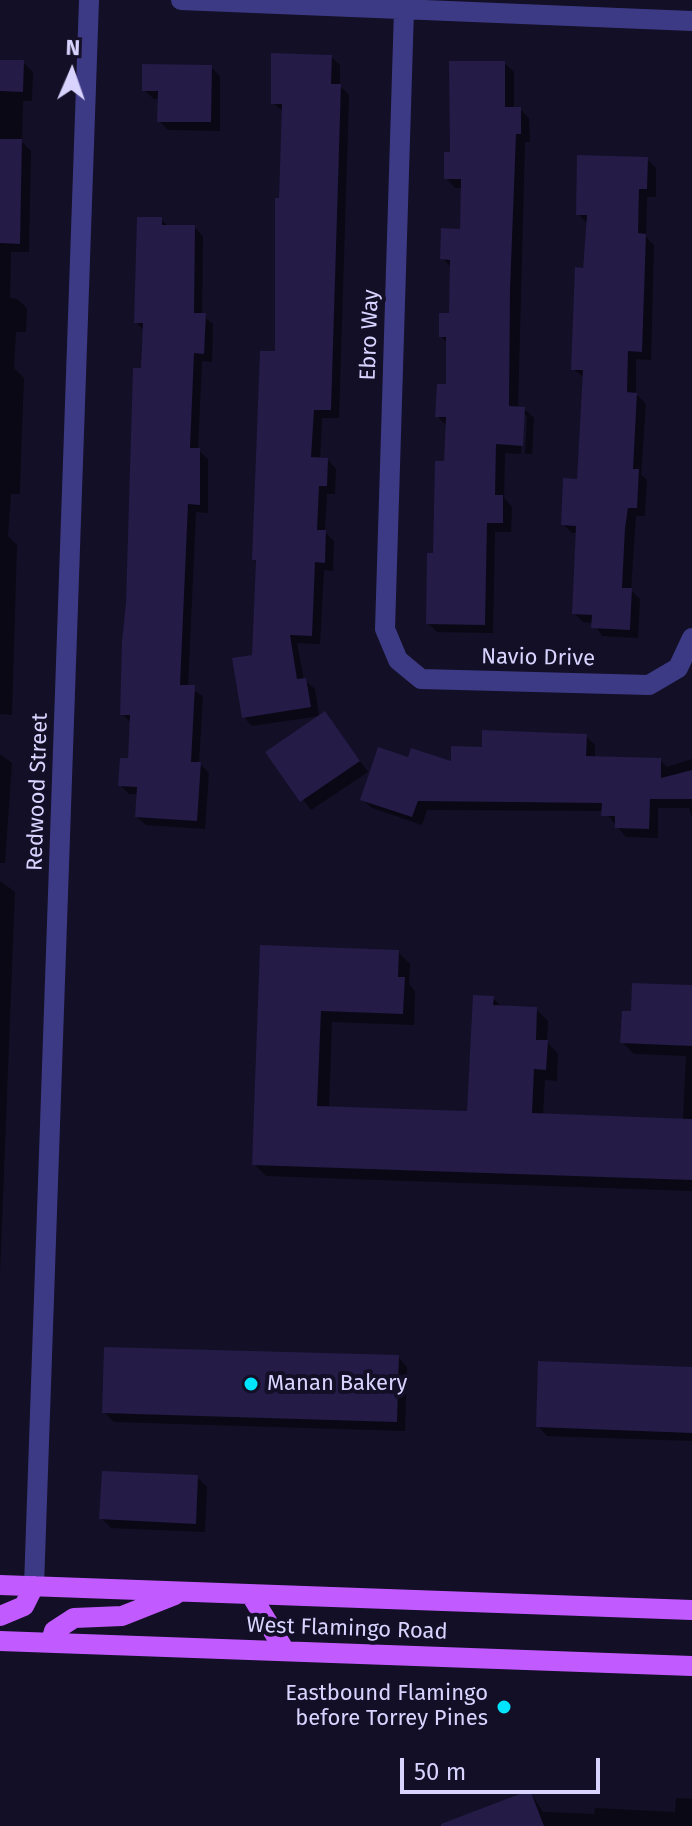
<!DOCTYPE html>
<html>
<head>
<meta charset="utf-8">
<style>
  body { margin:0 }
  #map { position:relative; width:692px; height:1826px; overflow:hidden; background:#130f26; font-family:"Fira Sans",sans-serif }
  canvas { display:block }
  .north { position:absolute; left:32px; top:32px; width:80px; height:80px; -webkit-text-stroke:6px #130f26; paint-order:stroke; rotate:2deg; font-size:22px; font-weight:700; line-height:32px; text-align:center; color:#d9d4ff }
  .north::after { content:''; display:block; margin:auto; width:28px; height:36px; background:#d9d4ff; clip-path:polygon(50% 0,100% 100%,50% 72%,0 100%) }
  .scale { position:absolute; left:400px; top:1758px; width:200px; height:36px; box-sizing:border-box; border:4px solid #d9d4ff; border-top:0; padding-left:10px; font-size:24px; line-height:28px; white-space:nowrap; color:#d9d4ff; -webkit-text-stroke:6px #130f26; paint-order:stroke }
</style>
</head>
<body>
<div id="map">
<canvas width="692" height="1826"></canvas>
<div class="north">N</div>
<div class="scale">50 m</div>
</div>
<script>
const ctx = document.querySelector('canvas').getContext('2d');
ctx.lineJoin = 'round';
function paint(path, color) { ctx.fillStyle = color; ctx.fill(path, 'evenodd'); }
function trace(path, color, width, dash) { ctx.strokeStyle = color; ctx.lineWidth = width; ctx.lineCap = dash ? 'butt' : 'round'; ctx.setLineDash(dash || []); ctx.stroke(path); }
function drawText(font, color, halo, rows, align = 'center') {
  ctx.font = font + ' "Fira Sans",sans-serif'; ctx.lineWidth = 8; ctx.setLineDash([]); ctx.textBaseline = 'middle'; ctx.strokeStyle = halo; ctx.fillStyle = color; for (const [text, x, y, turn = 0] of rows) {
    ctx.save(); ctx.translate(x, y); ctx.rotate((+turn || 0) * Math.PI / 180); ctx.textAlign = isNaN(turn) ? turn : align; if (halo) ctx.strokeText(text, 0, 0); ctx.fillText(text, 0, 0); ctx.restore();
  }
}
const shadow = new Path2D(`
  M331 57 340 65V86L349 95 339 418H322L320 460H328L336 469 335 494H327L325 532 334 541 333 571 324 570 320 644 297 643 304 680 315 689 319 716 252 726 244 717 254 657 258 563 254 559 277 353 284 112 273 103Z
  M0 62H23L33 72 32 101H23L22 142 31 151 29 252H11L10 298 17 299 27 308 26 332H16L14 368 24 378 21 457 20 494H11L8 536 17 545 12 715 0 714Z
  M504 63 514 72V109H520L529 118 530 142H525L518 409H524L534 418 532 454H525L527 415H523L521 454 505 453 504 498 512 507 511 532H495L493 633 437 632 428 623 445 463 447 426 437 416 448 387V344L441 336 451 315 452 268 442 258 462 231 463 188H455L446 178 452 154Z
  M211 67 220 76V131L168 130 159 121V99H154L144 90Z
  M647 159 656 168V197H647L646 237 654 245 651 360 636 359V394L646 404 641 475 647 480 645 516H636L631 590 640 599 638 638 602 636 594 623 583 622 574 613 578 533H572L563 524 579 481 585 378 573 369 587 223 578 214Z
  M161 219 169 227H194L203 236 202 315 213 324 212 362 202 361 198 450 208 459V513L196 512 188 687 203 696 199 763 209 773 205 829 146 825 137 817 138 794H129L120 785 130 760 132 724 122 714 145 331 136 322Z
  M325 714 368 772 311 810 268 753Z
  M586 736 595 745V759L660 760 667 767 692 759V818L689 808H658V838L626 837 604 811 427 810 422 825 372 808 362 799 409 760 453 764 484 749Z
  M0 754 12 763 5 863H0Z
  M0 881 15 892 0 1273Z
  M262 947 398 952 410 964 409 984 415 991 414 1025 332 1022 329 1108 469 1113 493 998 502 1007 536 1009 548 1021 547 1042 558 1054 557 1081 545 1080 543 1115 683 1120 686 1056 634 1054 622 1042 633 1013 692 987V1191L266 1176 254 1164Z
  M398 1357 407 1367 405 1431 114 1422 104 1412Z
  M692 1369V1441L547 1436 538 1426Z
  M197 1477 207 1487 205 1532 111 1528 102 1519Z
  M530 1792 543 1812 594 1814 595 1808 675 1812 676 1798 692 1799V1826H476Z`);
const building = new Path2D(`
  M271 53 332 55 331 84H341L331 410H314L311 457 328 458 327 486H319L317 530H326L325 563 315 562 312 636 290 635 297 679 306 678 311 707 242 718 232 658 252 655 256 560H252L260 351H275V198H279L282 104H271Z
  M0 60H24L23 92 0 91Z
  M449 61H505V107H521V134H516L510 290 509 406 525 407 523 446 496 444 495 495H503V523H487L485 625 426 624 427 553H433L435 461H444L446 417H435L437 384H446V337H439V313H449L450 260 440 259 441 228 460 229 461 179H444V152H450Z
  M142 64 212 65 211 122H157L158 91H142Z
  M0 139H22L20 244 0 243Z
  M577 155 648 157 647 189H639L638 233 646 234 642 352 628 351 627 392 637 393 633 469H639L637 508H628L625 528 622 588H632L630 630 591 628 592 615 572 614 576 526 561 525 563 478 577 479 583 370H571L575 267 583 268 587 215H576Z
  M137 217H162V225H195L194 313H206L204 354 194 353 190 448H200V505L188 504 180 685H195L191 762H201L197 821 135 817 137 787 118 786 120 758H128L130 715H120L122 642 126 603 133 368H141L143 323H134Z
  M325 711 360 761 300 802 265 752Z
  M482 730 587 734 586 756 661 758V778L692 770V799H650L649 829 615 828V816H601L602 803 418 801 412 817 360 800 378 747 408 757 411 748 451 761V746L482 747Z
  M260 945 399 950 398 977H405L403 1014 321 1011 317 1106 467 1111 473 995 494 996 493 1005 537 1007 536 1040H548L546 1070 534 1069 532 1113 692 1119V1180L252 1165Z
  M632 983 692 985V1046L620 1043 622 1011H631Z
  M104 1347 399 1355 397 1422 102 1413Z
  M538 1361 692 1367V1433L536 1427Z
  M102 1471 198 1475 196 1524 99 1519Z
  M530 1790 544 1826H441V1824Z`);
const minor = new Path2D(`
  M181 0 692 21
  M404 9 385 629 398 660 421 679 649 685 678 668 692 638
  M34 1586 89 0`);
const major = new Path2D(`
  M0 1585 692 1610
  M251 1595 285 1651
  M0 1616 24 1606 34 1586
  M0 1641 692 1666
  M51 1642 54 1631 74 1618 122 1616 175 1595`);
const markers = [
  [251,1384,8,"#00e5ff"],
  [504,1707,8,"#00e5ff"]
];
const streetNames = [
  ["Ebro Way",370,335,-88],
  ["Navio Drive",538,658,1],
  ["Redwood Street",38,792,-88],
  ["West Flamingo Road",347,1629,2]
];
const poiNames = [
  ["Manan Bakery",267,1384],
  ["Eastbound Flamingo",488,1694,"right"],
  ["before Torrey Pines",488,1719,"right"]
];
paint(shadow, '#0007');
paint(building, '#241b47');
trace(minor, '#3d3a85', 20);
trace(major, '#c25bff', 20);
for (const [x, y, r, color] of markers) { const dot = new Path2D(); dot.arc(x, y, r, 0, 2 * Math.PI); ctx.fillStyle = color; ctx.fill(dot); trace(dot, '#130f26', 3); }
drawText('22px', '#d9d4ff', '#130f26', streetNames);
drawText('22px', '#d9d4ff', '#130f26', poiNames, 'left');
</script>
</body>
</html>
